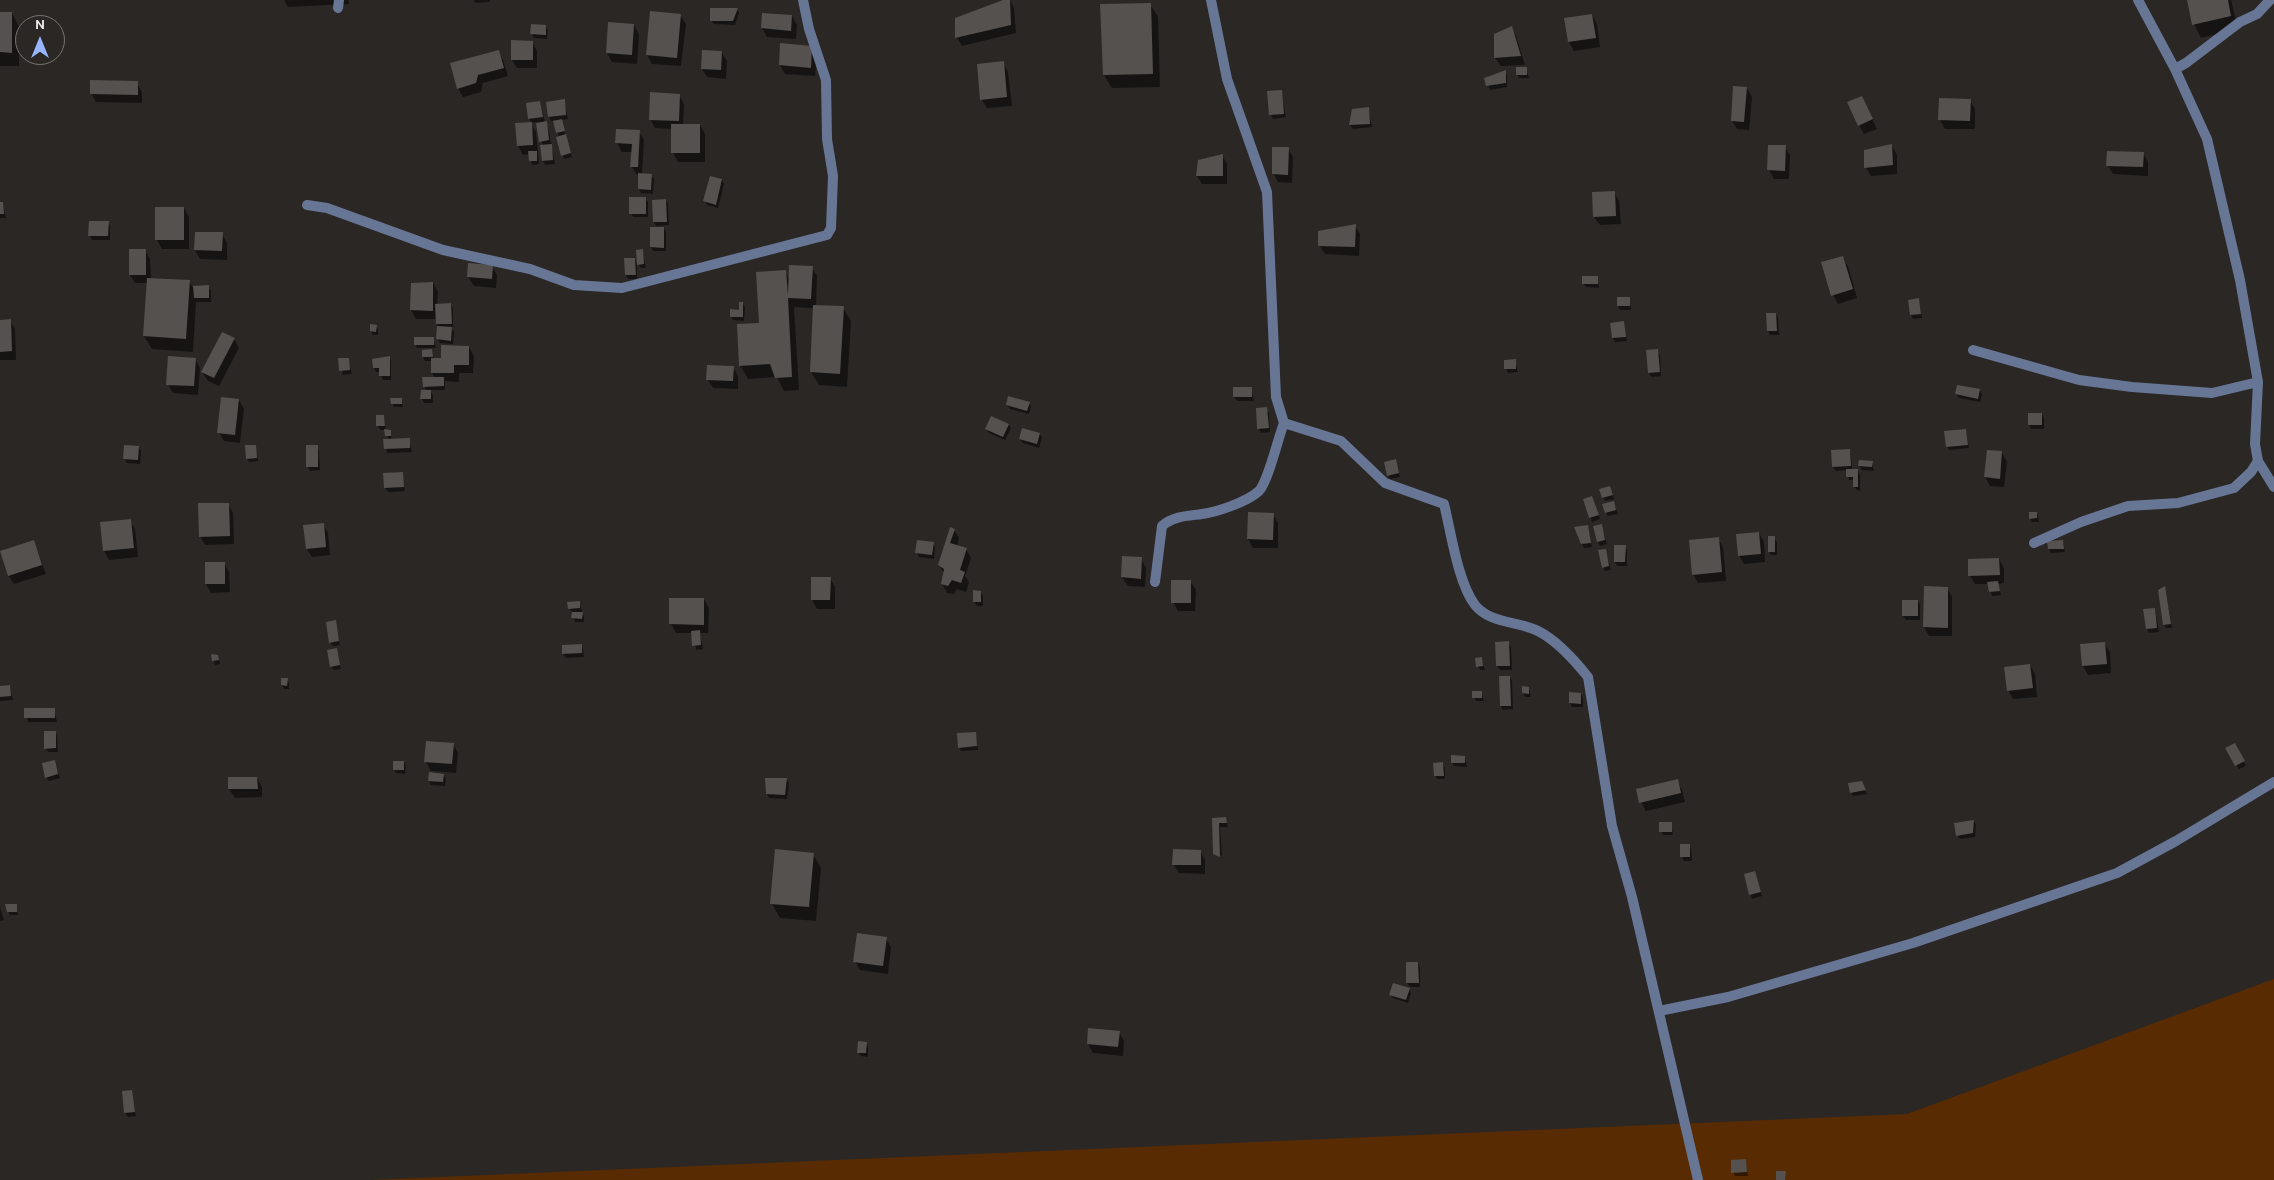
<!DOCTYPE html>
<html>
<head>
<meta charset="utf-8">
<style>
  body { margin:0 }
  #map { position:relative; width:2274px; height:1180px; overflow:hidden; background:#2a2725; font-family:Overpass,sans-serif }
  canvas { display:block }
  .north { position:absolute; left:15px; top:15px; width:50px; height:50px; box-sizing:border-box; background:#2a2725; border:1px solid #787573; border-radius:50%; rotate:0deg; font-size:14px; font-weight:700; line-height:20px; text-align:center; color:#ece9e8 }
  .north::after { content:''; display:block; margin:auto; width:18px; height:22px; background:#97b6fd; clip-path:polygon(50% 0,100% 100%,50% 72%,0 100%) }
</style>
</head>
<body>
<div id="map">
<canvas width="2274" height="1180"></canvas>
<div class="north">N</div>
</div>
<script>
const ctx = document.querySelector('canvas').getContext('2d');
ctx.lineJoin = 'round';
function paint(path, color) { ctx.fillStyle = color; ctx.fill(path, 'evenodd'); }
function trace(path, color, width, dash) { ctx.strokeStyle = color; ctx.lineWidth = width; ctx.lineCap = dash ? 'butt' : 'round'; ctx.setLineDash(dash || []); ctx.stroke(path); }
const green = new Path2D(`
  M2274 979V1180H370L1907 1114Z`);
const shadow = new Path2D(`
  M284 0H349V4L288 7Z
  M474 0H490V2L475 3Z
  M1007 0H1010L1014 8 1016 33 962 46 957 38V18Z
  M2188 0H2231L2238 29 2201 38 2194 24Z
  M1150 4 1158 17 1160 87 1112 88 1104 75Z
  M737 9 739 13 735 25 714 24 711 20Z
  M0 13H12L19 27V66H0Z
  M680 15 686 24 681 66 652 64 647 55Z
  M1592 15 1597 24 1600 47 1574 51 1569 42 1565 19Z
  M792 16 797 25 796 39 767 37 762 28Z
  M609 24 634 25 639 34 637 64 612 62 607 53Z
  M545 26 548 30 547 39 534 38 532 34Z
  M1511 28 1516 36 1525 65 1501 66 1495 58Z
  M532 42 537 51V68H517L512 60Z
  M812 47 817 56 815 76 785 74 780 65Z
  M498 51 503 60 508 76 483 83 481 92 463 97 458 88Z
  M722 53 727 61 726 79 707 77 702 69Z
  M1003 63 1008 72 1012 106 987 108 982 100Z
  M1526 69 1529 78H1519L1517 74Z
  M1505 71 1507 75V87L1490 90 1485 78Z
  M137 83 142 92V103L96 102 91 93Z
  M1747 88 1752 97 1749 130 1737 129 1732 121Z
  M1281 92 1286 117 1273 119 1271 115Z
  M679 95 684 104 683 125H700L705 134V162H678L673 153V129L655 128 650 119Z
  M1862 97 1877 129 1864 134 1859 125Z
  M1970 100 1975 109V129H1945L1940 120Z
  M564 101 568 119 561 120 572 157 564 159 555 120 551 121 549 117 547 103Z
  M540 102 545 123 548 127 555 164 545 165 543 161V146L537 122 532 123 529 119Z
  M1368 109 1372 127 1353 129 1350 125 1353 110Z
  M531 124 536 132 539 164 532 165 530 154 523 155 518 146Z
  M639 132 644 140 642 174 651 175 654 179 653 194 641 193 639 189V175H637L632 167V152H622L617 143Z
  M1892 146 1897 155V174L1871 176 1866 168Z
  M1785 147 1790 155 1789 179H1774L1769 170Z
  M1288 149 1293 157 1292 183 1278 182 1273 173Z
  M2143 153 2148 162V176L2113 174 2108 166Z
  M1222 155 1227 164V184H1202L1197 176Z
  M722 180 724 184 718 208 707 205 705 201Z
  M1614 192 1619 201 1621 224 1600 225 1594 217Z
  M645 198 648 202V217H633L631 213Z
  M666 200 668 204 669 225 656 226 654 222Z
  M2 203 6 218H0V204Z
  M157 208H184L189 217V249H162L157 240Z
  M108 222 110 226V240H92L90 236Z
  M1355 226 1360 234 1359 256 1325 254 1319 245Z
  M651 228H664L666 232V251H653L651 247Z
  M196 233 222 234 227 243V260L200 259 195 250Z
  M145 250 150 259 151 279 189 281 195 291 208 287 211 291V302H196L193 352 152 349 144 336 148 283H135L130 275Z
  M642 251 646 268H641L638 264Z
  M1842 258 1848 266 1857 298 1838 304 1833 295Z
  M635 259 637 263V279H628L626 275Z
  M492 266 497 275 496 288 474 286 468 277Z
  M812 268 817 276 816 306 843 308 851 321 847 387 819 385 811 372 814 308 794 307 799 390 784 391 777 377 748 379 740 365 785 272 789 279Z
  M1597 277 1599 288 1586 287 1583 283Z
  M433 283 438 292 437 305 450 304 453 308V327L451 328 454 332 453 344 440 343 438 339 437 319H416L411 310Z
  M1629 298 1631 310H1620L1618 306Z
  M1919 300 1922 318 1913 319 1911 315Z
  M742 303 745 307 744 321 733 320 731 316 740 311Z
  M1776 314 1778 318 1779 335H1770L1768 331 1767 315Z
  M10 320 15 329 16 360H0V321Z
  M1623 323 1627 341 1615 342 1613 338Z
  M376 326 378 330V335H373L371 331Z
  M433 338 436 348H417L415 344Z
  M234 339 239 348 219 386 208 381 202 372Z
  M469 347 474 356 473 373H459V382L445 381V390H430L433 396V403H424L422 399 427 391 424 386 435 378 432 373V361H425L423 357 432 351 434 359H442Z
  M1657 351 1660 355 1661 376 1652 377 1649 373Z
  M389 357 391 361V380H383L380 372H376L374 368 373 360Z
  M195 359 200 368 198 395 173 393 168 384Z
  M348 359 352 374 343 375 339 360Z
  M1515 361 1518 372 1508 373 1506 369Z
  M733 367 738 376V389L713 388 708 380Z
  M1251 388 1254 401H1237L1234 397Z
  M1979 390 1982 394 1980 402 1959 398 1956 394Z
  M401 399 403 407H394L392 403Z
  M239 400 244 409 240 443 224 441 219 432Z
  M1029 403 1031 407 1029 414 1010 409 1007 405Z
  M1266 409 1269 413 1270 432 1261 433 1259 429Z
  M2042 414 2044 418V429H2031L2029 425Z
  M384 416 386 431H390L392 440 409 439 412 452 387 453 385 440H389L385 430H380L378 426Z
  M1008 424 1011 428 1005 440 989 433 986 429Z
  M1966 430 1969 448 1949 450 1947 446Z
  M1040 434 1042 438 1039 448 1023 443 1020 439Z
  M255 446 258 461 249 462 247 458Z
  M138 447 141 451 140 464 127 463 125 459Z
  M317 447 319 451 320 470 310 471 308 467Z
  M1849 450 1851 454 1852 471H1858L1860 475V491L1857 490 1854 486 1855 480H1849L1847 470 1836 471 1833 467Z
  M2002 453 2007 462 2004 487 1990 486 1985 477Z
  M1395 461 1400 477 1390 479 1388 475Z
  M1872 462 1874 471 1862 470 1859 466Z
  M402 473 405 491 388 492 385 488Z
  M1612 491 1614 499 1605 501 1603 498Z
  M1584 500 1594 502 1600 519 1592 522Z
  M1613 502 1618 514 1608 516 1606 513Z
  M228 504 233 513 234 544 205 545 200 536Z
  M2037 513 2039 522H2032L2030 518Z
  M1273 514 1278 523V548H1253L1248 539Z
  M130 521 135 529 138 557 109 560 104 551 102 524Z
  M323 524 328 533 330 555 312 557 307 549Z
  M1601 525 1607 544 1600 546 1598 542Z
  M1588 527 1592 547 1584 548 1582 544Z
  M954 530 959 538 957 546 966 549 971 558 965 576 969 582 966 592 957 589 954 594 947 593 942 584 944 573 939 565Z
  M1759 533 1764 542 1765 562 1744 564 1739 555Z
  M1718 538 1723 547 1726 581 1698 583 1693 574Z
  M1774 538 1777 542V555H1771L1769 551Z
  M2063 541 2065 552 2051 553 2049 549Z
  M34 542 46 574 14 584 9 576Z
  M933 543 935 547 934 559 919 557 917 553Z
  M1625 546 1627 550V566H1617L1615 562Z
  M1605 550 1611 570 1605 571 1603 567Z
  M1124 558 1141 559 1146 568 1145 587 1128 586 1122 577Z
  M1999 559 2004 568V583L1998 584 2001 595 1992 596 1989 584H1975L1970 576Z
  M224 563 229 572 230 592 211 593 206 584Z
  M830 578 835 587V609H817L812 600Z
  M1190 581 1196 590 1195 611H1178L1173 602Z
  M1947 588 1952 597V636H1929L1924 627Z
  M2165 588 2172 628H2166L2164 624Z
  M981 592 983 596V606H977L974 602Z
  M704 599 709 608 708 633H700L703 649 696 650 693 633H676L671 624Z
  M1903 601H1918L1920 605V620H1906L1903 616Z
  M579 602 584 617V622H575L573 612 569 609Z
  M2155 609 2159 632 2149 633 2147 629Z
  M335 622 340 645 333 646 330 642Z
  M1497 643H1508L1511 647 1512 670H1500L1497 666Z
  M2104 643 2110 652 2111 673 2088 675 2083 666 2081 645Z
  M582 645 584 657 566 658 563 654Z
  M336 650 341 669 334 670 331 666Z
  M213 655 218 656 220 664 215 665Z
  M1481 658 1485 670H1480L1478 666Z
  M2030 665 2035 674 2037 697 2013 699 2008 690Z
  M1510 677 1512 681 1513 709 1503 710 1501 706Z
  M287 679 289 683V689H284L282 685Z
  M9 686 13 700 0 701V687Z
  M1529 688 1531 697H1525L1523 693Z
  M1481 692 1484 701H1476L1474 697Z
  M1570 694H1581L1583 698V707H1572L1570 703Z
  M26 709H54L57 722H28Z
  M55 732 57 736 58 752H48L45 748Z
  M975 734 978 750 961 751 959 747Z
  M453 744 458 753 456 773 431 771 426 762Z
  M2234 744 2246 766 2239 769 2227 748Z
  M1465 757 1467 767 1454 766 1452 762Z
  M54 761 60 778 49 781 46 777Z
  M404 762 406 766 405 774 396 773 394 769Z
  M1443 764 1445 768V779H1437L1435 775Z
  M443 775 446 779 445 786 431 785 429 781Z
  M257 778 262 787V797L235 798 229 789V779Z
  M766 779H786L789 783 787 799 769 798 767 794Z
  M1677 781 1682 790 1685 802 1646 811 1641 802Z
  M1861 783 1867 794 1853 796 1851 792Z
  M1226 818 1228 827H1220L1222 856 1215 853 1213 819Z
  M1974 821 1976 825 1975 837 1960 839 1957 835Z
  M1671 823 1673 835H1663L1661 831Z
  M1681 845H1689L1691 849 1692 861H1684L1682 857Z
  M1200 851 1205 860V874L1179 873 1173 864Z
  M813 854 821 868 816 921 780 918 772 904Z
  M1755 873 1762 896 1752 899 1745 875Z
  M16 905 18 915H10L8 911Z
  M0 907 4 920 0 921Z
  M886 939 891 947 888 974 860 970 855 961Z
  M1407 963H1418L1420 967V987H1410L1407 983Z
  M1409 989 1411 993 1408 1003 1393 998 1390 994Z
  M1119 1032 1124 1041 1123 1056 1093 1053 1088 1044Z
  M866 1043 868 1047V1057L861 1056 858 1052Z
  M131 1091 136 1116 128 1117 125 1113Z
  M1745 1160 1748 1176H1735L1733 1172Z`);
const building = new Path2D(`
  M1003 0H1010L1011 25 955 38V18Z
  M2187 0H2228L2231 16 2192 25Z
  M1151 3 1153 74 1103 75 1100 4Z
  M710 8H738L733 21H710Z
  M650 11 681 14 677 58 646 55Z
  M0 12H12V53L0 52Z
  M762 13 792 15 791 31 761 28Z
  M1592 14 1596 38 1568 42 1564 18Z
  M608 22 634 24 632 55 606 53Z
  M531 24 546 25V35L530 34Z
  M1512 26 1521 56 1494 58V34Z
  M511 40 533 41V60H511Z
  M780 43 812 46 811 68 779 65Z
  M499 50 504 68 478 75 476 83 457 89 450 63Z
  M702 50 722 51 721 70 701 69Z
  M1004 61 1007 97 980 100 977 64Z
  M1516 67H1527V75H1516Z
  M1506 70V83L1486 86 1484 78Z
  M90 80 138 81V95L90 94Z
  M1733 86 1747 87 1744 122 1731 121Z
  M1282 90 1284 114 1269 115 1267 91Z
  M650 92 680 94 679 121 649 120Z
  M1862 96 1873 119 1858 126 1847 102Z
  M1939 98 1971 99 1970 121 1938 120Z
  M565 99 566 115 548 117 546 102Z
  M540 101 543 117 528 119 526 103Z
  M1369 107 1370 124 1349 125 1352 109Z
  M562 119 565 131 556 133 553 121Z
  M547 121 549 140 539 142 536 123Z
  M532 122 533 145 517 146 515 123Z
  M671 124H700V153H671Z
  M616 129 640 130 638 167H630L632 144 615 143Z
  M566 134 571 153 561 156 556 137Z
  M552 144 553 160 542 161 540 145Z
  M1892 144 1893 165 1864 168V150Z
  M1768 145H1786L1785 171 1767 170Z
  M1272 147H1289L1288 175 1272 174Z
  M528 151H537V161H529Z
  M2107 151 2144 152 2143 167 2106 166Z
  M1223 154V176H1196L1198 160Z
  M638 173 652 174 651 190 638 189Z
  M710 176 722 179 716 205 703 201Z
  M1615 191 1616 216 1593 217 1592 192Z
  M629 197H646V214H629Z
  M666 199 667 222H653L652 200Z
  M0 202H3L4 214H0Z
  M155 207H184V240H155Z
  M89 221H109L108 236H88Z
  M1356 224 1355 247 1318 246V231Z
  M650 227H664V248L650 247Z
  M195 232H223L222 251 194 250Z
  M129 249H146V275H129Z
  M643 249 644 264 637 265 636 250Z
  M1843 256 1853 289 1831 296 1821 262Z
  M624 258H635L636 275H625Z
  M468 263 493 265 492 279 467 277Z
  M789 265 813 266 811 299 788 298 792 377 775 378 770 364 739 366 737 324 759 323 756 272 786 270 788 295Z
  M1582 276H1598V284H1582Z
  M147 278 190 280 186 339 143 336Z
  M433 282V311L410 310 411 283Z
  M209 285V298H194L193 286Z
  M1617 297H1630V306H1617Z
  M1919 298 1921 314 1910 315 1908 300Z
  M739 302H743V317H730V309L739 310Z
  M451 303 452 324H436L435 304Z
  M813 305 844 306 840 374 810 372Z
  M1766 313H1776L1777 331H1767Z
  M11 319 12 351 0 352V320Z
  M1624 321 1626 337 1612 338 1610 323Z
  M370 324 377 325 376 332 370 331Z
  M437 326 452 327 451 341 436 339Z
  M222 332 235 338 214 378 201 372Z
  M414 337H434V345H414Z
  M441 345 469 346V365H454V373H431V358H441Z
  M432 349 433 357H422V350Z
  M1658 349 1660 372 1648 373 1646 350Z
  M168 356 196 358 194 386 166 385Z
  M390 356V376H379V368H373L372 359Z
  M338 358H349L350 370 339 371Z
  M1516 359V369H1504V360Z
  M707 365 734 366 733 381 706 380Z
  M422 377H444V386L423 387Z
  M1957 385 1980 389 1978 399 1955 394Z
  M1233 387H1252V397H1233Z
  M421 390H431V399H420Z
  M1008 396 1030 402 1027 411 1006 405Z
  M221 397 239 399 235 435 217 433Z
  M390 398H402V404H391Z
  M1267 407 1269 428 1257 429 1256 408Z
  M2028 413H2042V425H2028Z
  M376 415H384L385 426H376Z
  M991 416 1009 424 1003 437 985 429Z
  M1022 428 1040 433 1037 444 1019 439Z
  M384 429 391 430V436H385Z
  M1966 429 1968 445 1946 447 1944 431Z
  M410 438V448L384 449 383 439Z
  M124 445 139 446 138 460 123 459Z
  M245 445H256L257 458 246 459Z
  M306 445H318V467H306Z
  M1850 449 1851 466 1832 467 1831 450Z
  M1987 450 2002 451 2000 479 1984 477Z
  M1396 459 1399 473 1387 476 1384 462Z
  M1859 460 1873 461 1872 467 1858 466Z
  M1846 469H1858V487H1853V477H1846Z
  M403 472 404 487 384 488 383 473Z
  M1610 486 1613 495 1602 498 1599 489Z
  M1592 496 1599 515 1589 518 1583 499Z
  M1614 501 1616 510 1605 513 1602 504Z
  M198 503H229L230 536 199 537Z
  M1248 512 1274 513 1273 540 1247 539Z
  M2029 512H2037V518L2029 519Z
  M131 519 134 548 103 551 100 522Z
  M324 523 326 547 306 549 303 525Z
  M1602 524 1605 540 1597 542 1593 526Z
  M1588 525 1591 543 1581 544 1574 527Z
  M950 527 955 529 950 543 967 548 960 570 965 572 961 583 952 580 948 586 941 584 944 569 938 565Z
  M1759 532 1761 554 1738 556 1736 534Z
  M1768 536H1775V552H1768Z
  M1719 537 1722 572 1692 575 1689 540Z
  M34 540 42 565 8 576 0 551Z
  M917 540 934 542 932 555 915 553Z
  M2063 540 2064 549H2048L2047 541Z
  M1614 545H1626L1625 562H1614Z
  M1606 549 1609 566 1602 568 1598 550Z
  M1122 556 1142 557 1141 579 1121 577Z
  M1999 558 2000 575 1968 576V559Z
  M205 562H225V584H205Z
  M811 577H831L830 600H811Z
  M1171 580H1191V603H1171Z
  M1998 581 2000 591 1989 592 1987 582Z
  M1924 586 1948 587V628L1923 627Z
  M2165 586 2171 624 2163 625 2158 590Z
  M973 590 981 591V602H973Z
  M669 598H704V625L669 624Z
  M1902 600H1918V616H1902Z
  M580 601V608L568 609 567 602Z
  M2155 608 2157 628 2146 629 2143 609Z
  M572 612H583L582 619 571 618Z
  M336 620 339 641 329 643 326 622Z
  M700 630 701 645 692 646 691 631Z
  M1509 641 1510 666H1496L1495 642Z
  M2105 642 2107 664 2082 666 2080 644Z
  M582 644V653L562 654V645Z
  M337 648 340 665 330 667 327 650Z
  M211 654 218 655 219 660 212 661Z
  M1482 657 1483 666 1476 667 1475 658Z
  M2030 664 2033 688 2007 691 2004 667Z
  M1499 676H1510L1511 706H1500Z
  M281 678H288L287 686 281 685Z
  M10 685 11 696 0 697V686Z
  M1522 686 1529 687V694L1522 693Z
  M1472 691H1482V698H1472Z
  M1569 692 1581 693V704L1569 703Z
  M24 708H55V718H24Z
  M44 731H56V748L44 749Z
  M976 732 977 746 958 748 957 733Z
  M426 741 454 743 452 764 424 762Z
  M2235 743 2245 761 2235 766 2225 748Z
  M1451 755 1465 756V763H1451Z
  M55 760 58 774 45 778 42 763Z
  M393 761H404V770H393Z
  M1443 762 1444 776H1434L1433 763Z
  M429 772 444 774 443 782 428 781Z
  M228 777H257L258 789H228Z
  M765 778H787L785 795 766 794Z
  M1678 779 1681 793 1639 803 1636 789Z
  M1862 781 1866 790 1850 793 1848 783Z
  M1226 817 1227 823H1219L1220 857 1213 854 1212 818Z
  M1974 820 1973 833 1956 836 1954 823Z
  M1659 822H1672V832H1659Z
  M1680 844H1690V857H1680Z
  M775 849 814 853 809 907 770 904Z
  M1173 849 1201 850V865H1172Z
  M1755 871 1761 892 1749 895 1744 874Z
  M5 904H17V912H7Z
  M857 933 887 937 883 966 853 962Z
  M1406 962H1418L1419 983H1406Z
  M1393 983 1410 988 1406 1000 1389 995Z
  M1088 1028 1120 1031 1118 1047 1087 1044Z
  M858 1041 867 1042 866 1053H857Z
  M132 1090 135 1112 124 1113 122 1091Z
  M1746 1159 1747 1172 1731 1173V1160Z
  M1776 1171H1786L1785 1180H1776Z`);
const street = new Path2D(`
  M1211 0 1227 79 1267 192 1276 397 1284 423 1341 441 1385 483 1444 504C1451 532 1458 583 1475 605 1490 624 1519 621 1538 631 1556 640 1576 662 1588 677L1612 826 1632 897 1698 1180
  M2138 0 2175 69 2207 139 2240 280 2258 382 2255 444 2258 461 2274 487
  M338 8 339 0
  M2175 69 2186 63 2240 22 2257 14 2270 0
  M307 205 327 208 443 250 530 269 574 285 622 288 827 235 831 228 833 176 827 139 826 80 809 29 803 0
  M1973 350 2079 380 2132 387 2212 393 2258 382
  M2034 543 2081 522 2128 506 2178 503 2234 488 2251 472 2258 461
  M1155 582 1162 526C1173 516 1188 516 1202 514 1217 512 1247 502 1259 491 1268 482 1278 438 1284 423
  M1659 1011 1728 997 1913 943 2117 873 2176 841 2274 782`);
paint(green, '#592b03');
paint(shadow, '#0007');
paint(building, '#54514e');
trace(street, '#677695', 10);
</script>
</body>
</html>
